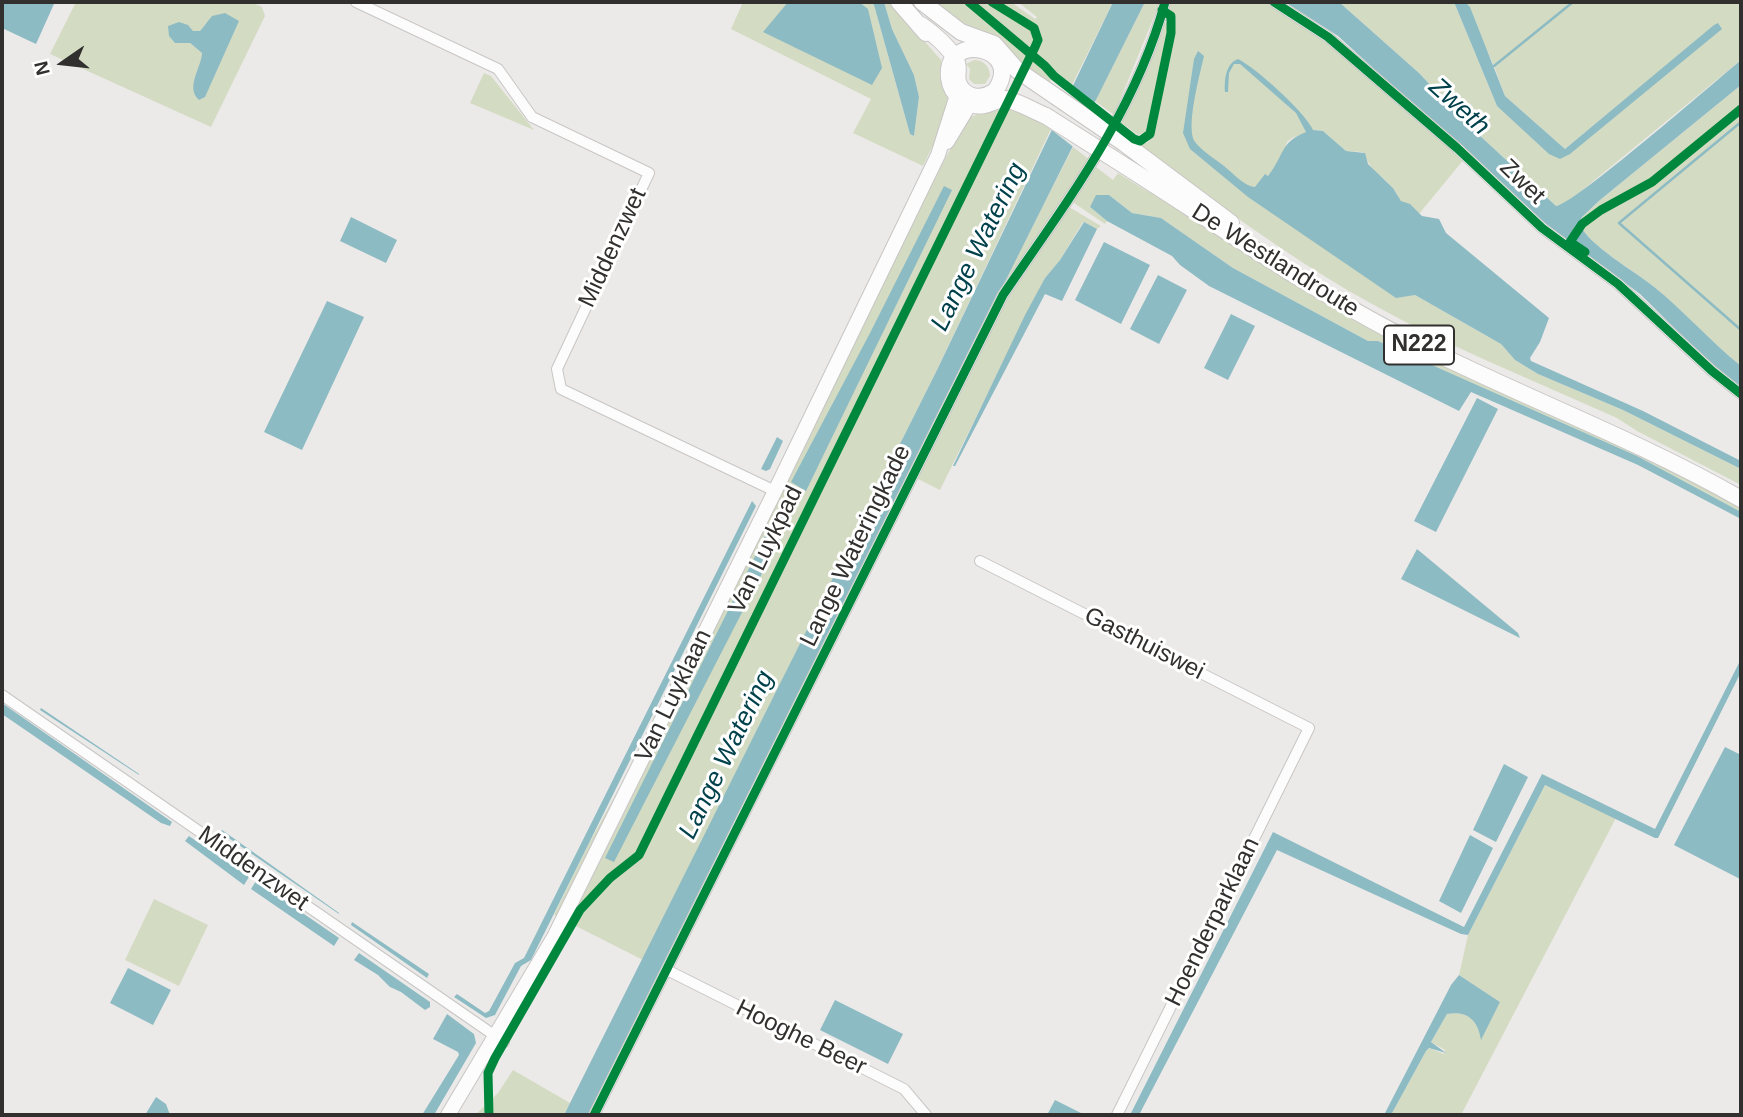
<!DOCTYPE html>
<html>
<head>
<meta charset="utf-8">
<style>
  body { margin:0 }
  #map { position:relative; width:1743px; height:1117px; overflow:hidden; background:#eceae8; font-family:Arial,sans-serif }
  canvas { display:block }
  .frame { position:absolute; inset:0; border:4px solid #32302f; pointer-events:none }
  .north { position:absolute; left:28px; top:28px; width:70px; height:70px; -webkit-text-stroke:5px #fff; paint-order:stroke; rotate:256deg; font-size:19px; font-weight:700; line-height:28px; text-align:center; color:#32302f }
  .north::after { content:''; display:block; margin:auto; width:24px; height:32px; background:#32302f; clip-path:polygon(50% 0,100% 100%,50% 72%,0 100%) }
</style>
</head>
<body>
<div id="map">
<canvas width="1743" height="1117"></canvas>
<div class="frame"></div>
<div class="north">N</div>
</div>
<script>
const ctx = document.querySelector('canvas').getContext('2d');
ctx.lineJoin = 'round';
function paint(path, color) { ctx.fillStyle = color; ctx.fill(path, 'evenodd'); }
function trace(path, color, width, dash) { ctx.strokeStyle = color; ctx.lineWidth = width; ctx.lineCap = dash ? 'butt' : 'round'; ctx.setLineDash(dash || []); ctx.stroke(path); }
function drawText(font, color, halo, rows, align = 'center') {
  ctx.font = font + ' Arial,sans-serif'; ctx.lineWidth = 6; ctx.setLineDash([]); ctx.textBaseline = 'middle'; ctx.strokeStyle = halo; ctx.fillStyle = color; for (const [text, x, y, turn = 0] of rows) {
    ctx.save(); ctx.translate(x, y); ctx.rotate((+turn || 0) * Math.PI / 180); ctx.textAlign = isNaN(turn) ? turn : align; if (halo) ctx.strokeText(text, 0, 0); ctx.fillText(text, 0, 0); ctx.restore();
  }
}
const green = new Path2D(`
  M76 2H251L262 7 265 16 211 127 50 54ZM206 23 199 99 202 53 190 43 175 42 169 36 187 25 193 31H200Z
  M743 2H788L764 32 868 10 859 2H871L874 5 910 134 914 136 919 97 914 75 892 29 884 2H890L941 60 948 103 937 137 923 166 853 133 871 99 731 29Z
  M931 2H966L1042 66 1051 80 1048 84Z
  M972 2H987L1031 29 1035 34V47L1042 40 1040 31 1035 26 997 2H1011L1035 19 1037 17 1018 2H1113L1072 85Z
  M1145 2H1160L1114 115 1095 101Z
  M1168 2H1265L1322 36 1465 158 1419 214C1413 208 1408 206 1401 201 1396 197 1399 196 1395 191 1383 174 1373 176 1363 152L1346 151 1323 131 1313 130 1292 138 1287 142 1283 158 1268 176 1266 174 1415 295 1501 344 1515 360 1538 374 1623 410 1741 469V485L1637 431 1617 418C1533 380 1446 346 1365 300 1284 255 1210 198 1136 144L1147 143 1154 136 1158 118 1176 16 1167 6Z
  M1339 2H1454L1497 106 1560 159 1718 23 1565 149 1505 96 1494 66 1465 2H1741V60L1591 183 1564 205 1556 206 1464 121 1419 73Z
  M1167 23 1168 30 1148 131 1138 135 1120 122 1163 24Z
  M974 60C983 60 990 66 990 76L985 84H974L969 79 970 69 966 64Z
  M484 73 491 76 534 130 470 103Z
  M1741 85V106L1646 184 1598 211 1600 214 1648 188 1741 112V366C1710 341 1684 312 1653 286 1632 269 1591 247 1579 224L1582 217 1600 200Z
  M1010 108 1023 111 1051 129 937 370 643 960 554 915 588 845 774 505 914 217 947 155 969 118 980 113Z
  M1073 147 1090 160 1065 201 1004 282Z
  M1096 167 1113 180 1118 173 1147 191 1160 194 1498 386 1741 504V512L1637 456 1378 341H1368L1233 268 1161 218 1132 213 1109 195 1090 207 1107 221 1105 224 1074 203 1073 200Z
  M1069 207 1101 226 1097 229 1083 222 1060 260 1045 278 940 490 916 478 1007 295Z
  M1545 785 1616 818 1461 1115H1391L1426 1051 1429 1048 1444 1054 1445 1050 1431 1042 1447 1014C1465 1010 1478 1019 1481 1038L1500 1002 1459 975 1468 935Z
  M154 899 208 925 179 986 125 960Z
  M513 1070 570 1103 564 1115H475L498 1093Z`);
const water = new Path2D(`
  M5 2H50L54 4 36 44 2 28V8Z
  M788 2H859L868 9 882 68 872 85 763 32Z
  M871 2H884L892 29 914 75 919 97 914 136 910 134 874 5Z
  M1113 2H1145L588 1115H564L937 370Z
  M1285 2H1339L1419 73 1464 121 1556 206C1572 206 1717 80 1741 60V85L1600 200 1582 217 1579 224C1591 247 1633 270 1653 286 1684 311 1710 341 1741 366V389L1709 362 1640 294 1537 217 1338 36Z
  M1454 2H1465L1470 7 1505 96 1565 149 1714 25 1718 23 1722 29 1570 154 1560 159 1549 154 1497 106Z
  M225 13 239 21 205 97 199 100C185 87 201 69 202 53L190 43H175L169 36 168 26 179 22 188 25 193 31H200L212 16Z
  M1198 51 1204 56C1200 74 1185 128 1195 142 1202 151 1215 159 1224 166 1234 174 1244 186 1255 187L1265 174 1268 176C1284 156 1280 142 1306 132L1296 113 1240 64H1234L1229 73 1228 92H1225C1224 80 1226 63 1238 59 1256 68 1305 112 1313 130L1323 131 1346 151 1365 153 1368 164 1393 188 1401 201 1410 204 1422 216 1439 219 1446 233 1549 318 1540 342 1530 358 1531 361 1643 411 1741 461V469L1623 410 1538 374 1515 360 1501 344 1415 295 1396 298 1248 197 1190 149 1183 133 1194 59Z
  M944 186 952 190 806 491 791 482 869 335Z
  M1096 195H1109L1132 213 1161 218 1233 268 1368 341H1378L1637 456 1741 512V519L1638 465 1471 392 1459 411 1209 286 1180 265 1172 256 1107 221 1090 207Z
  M351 217 397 240 386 263 340 241Z
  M1084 222 1097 229 1062 301 1045 294 955 466H953L1025 315 1045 278 1060 260Z
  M1104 242 1150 265 1121 324 1075 300Z
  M1158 275 1187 290 1159 344 1130 329Z
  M327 301 364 317 302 450 264 432Z
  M1231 314 1255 326 1228 380 1204 368Z
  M1477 398 1498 409 1436 532 1414 521Z
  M777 437 783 441 770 469 766 471 761 469Z
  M752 501 756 506 531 960 521 966 495 1015 486 1018 454 997 457 994 485 1013 489 1011 515 963 524 958Z
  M780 506 794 511 614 862 605 858Z
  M1417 549 1518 633 1520 638 1401 579Z
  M1741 659V672L1658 838H1655L1545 785 1468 935 1461 934 1277 850 1139 1115H1130L1273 832 1464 927 1542 774 1655 829Z
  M2 703 172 822 170 826 161 823 2 714Z
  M41 708 139 774V775L40 710Z
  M1725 747 1741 755 1740 879 1674 845Z
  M1504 764 1528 777 1496 842 1473 830Z
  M222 830 339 913V914L220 832Z
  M1470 835 1493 848 1461 913 1439 901Z
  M189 836 249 877 244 885 185 841Z
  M256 881 339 938 334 946 251 889Z
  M352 922 429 974 427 978 351 925Z
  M359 953 430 1002V1007L425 1010 401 992 390 987 378 975 354 960Z
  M128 968 171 990 153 1025 110 1003Z
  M1459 975 1500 1002 1481 1040C1478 1020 1467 1010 1447 1014L1431 1042 1446 1053 1429 1048 1426 1051 1391 1115H1384L1451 985Z
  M835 1000 903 1034 888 1064 820 1030Z
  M447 1014 474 1034 476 1043 434 1115H422L459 1055 458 1052 433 1039Z
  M156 1097 166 1104 170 1115H145Z
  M1055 1100 1085 1115H1047Z`);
const pier = new Path2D(`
  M1069 83 1097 105 1076 149 1048 127Z`);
const stream = new Path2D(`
  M1494 66 1573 2
  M1741 122 1619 223 1741 330`);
const street = new Path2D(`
  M356 2 498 69 532 117 649 173 557 369 561 389 775 491
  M1274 2 1328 37 1457 148 1542 228 1618 284 1712 371 1741 394
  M980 561 1309 728 1117 1115
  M2 695 504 1042
  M667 970 904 1089 926 1115
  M594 1115 1003 295C1066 203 1136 111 1165 2`);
const secondary = new Path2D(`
  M947 142 970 104
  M448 1115 554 937 775 491 938 155 957 95`);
const primary = new Path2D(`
  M899 2 926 33
  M922 2 961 32 994 44 1017 70 1055 96
  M921 25C933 33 949 47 956 60 960 68 956 74 958 82 964 99 982 100 995 91 1026 47 944 30 949 78 951 95 967 108 984 105 992 104 997 99 1005 99 1018 101 1033 111 1046 116
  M1124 143 1231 223
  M1114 159C1211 220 1305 287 1407 339 1517 395 1634 438 1741 499`);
const primaryBridge = new Path2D(`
  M1055 96 1124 143
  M1046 116 1114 159`);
const cycleway = new Path2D(`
  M969 2 1045 66 1054 76 1134 139 1140 141 1150 134 1171 33V16L1162 10
  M1274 2 1328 37 1457 148 1542 228 1618 284 1712 371 1741 394
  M1585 252 1570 242 1582 224 1601 210 1652 182 1741 109
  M489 1115 488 1073 495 1058 580 910 610 878 639 855 1035 47 1038 40 1034 28 992 2
  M594 1115 1003 295C1066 203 1136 111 1165 2`);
const shields = [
  [1419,345,70]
];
const shieldNames = [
  ["N222",1419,345]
];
const streetNames = [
  ["Zwet",1522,182,44],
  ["Middenzwet",613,248,-65],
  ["De Westlandroute",1275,261,32],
  ["Lange Wateringkade",856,546,-64],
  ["Van Luykpad",766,550,-64],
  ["Gasthuiswei",1144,644,27],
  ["Van Luyklaan",674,696,-64],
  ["Middenzwet",253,869,35],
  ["Hoenderparklaan",1213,922,-64],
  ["Hooghe Beer",801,1038,26]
];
const waterNames = [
  ["Zweth",1459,107,42],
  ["Lange Watering",979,247,-64],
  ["Lange Watering",727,755,-64]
];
paint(green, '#d4dbc3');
paint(water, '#8dbbc4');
paint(pier, '#eceae8');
trace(stream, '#8dbbc4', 2.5);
trace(street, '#c8c6c5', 12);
trace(secondary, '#c8c6c5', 16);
trace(primary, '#c8c6c5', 18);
trace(street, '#fcfcfc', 10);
trace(secondary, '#fcfcfc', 14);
trace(primary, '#fcfcfc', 16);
trace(primaryBridge, '#c8c6c5', 18, []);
trace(primaryBridge, '#fcfcfc', 16);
trace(cycleway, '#00873e', 9);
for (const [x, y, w] of shields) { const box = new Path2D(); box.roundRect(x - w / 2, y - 19.5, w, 39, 5); ctx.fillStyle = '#fff'; ctx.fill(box); trace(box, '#32302f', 2); }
drawText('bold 23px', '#32302f', null, shieldNames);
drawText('24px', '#32302f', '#fff', streetNames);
drawText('italic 26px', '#00414c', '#fff', waterNames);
</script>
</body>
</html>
